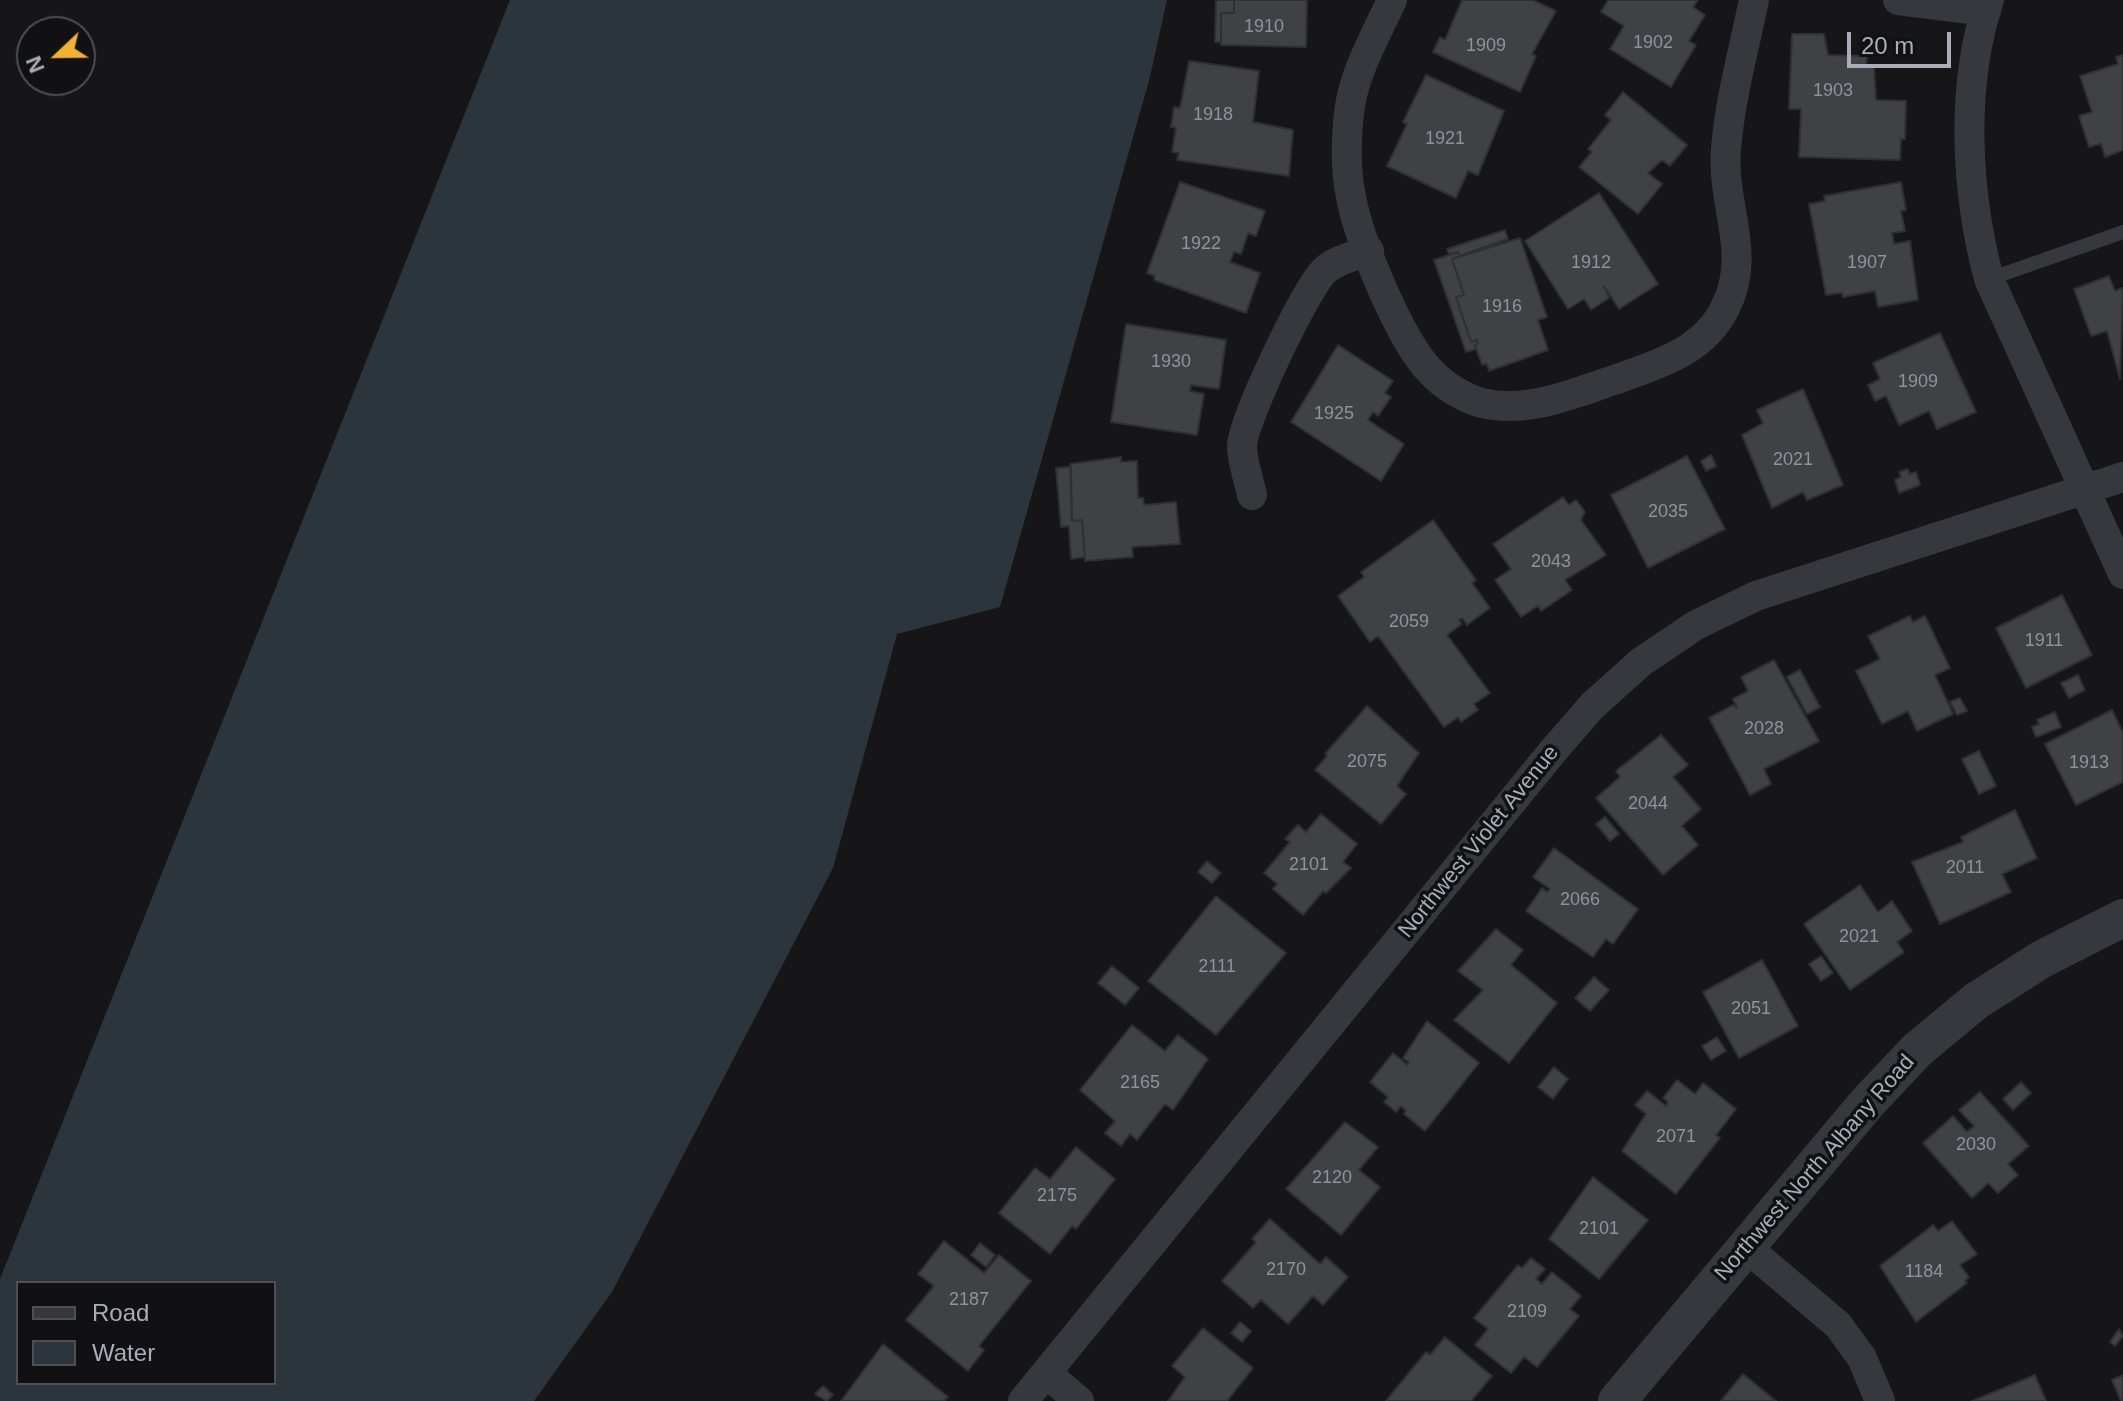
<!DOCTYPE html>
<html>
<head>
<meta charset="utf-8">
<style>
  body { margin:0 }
  #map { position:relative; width:2123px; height:1401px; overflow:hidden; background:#161618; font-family:Arial,sans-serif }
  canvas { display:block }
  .legend { position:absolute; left:16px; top:1281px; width:260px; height:104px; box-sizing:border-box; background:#111113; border:2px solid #4d4f55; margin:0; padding:10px 14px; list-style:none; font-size:24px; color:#a8adb8 }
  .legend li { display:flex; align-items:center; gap:16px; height:40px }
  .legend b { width:40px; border:2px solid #4d4f55 }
  .north { position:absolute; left:16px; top:16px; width:80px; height:80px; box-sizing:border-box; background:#111113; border:2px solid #4d4f55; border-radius:50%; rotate:248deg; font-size:22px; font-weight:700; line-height:32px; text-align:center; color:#a8adb8 }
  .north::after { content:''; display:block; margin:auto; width:28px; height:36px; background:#f2b134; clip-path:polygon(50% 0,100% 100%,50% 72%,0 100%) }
  .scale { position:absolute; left:1847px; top:32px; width:104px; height:36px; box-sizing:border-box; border:4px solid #a8adb8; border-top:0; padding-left:10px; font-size:24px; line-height:28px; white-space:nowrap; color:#a8adb8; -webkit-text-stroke:6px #111113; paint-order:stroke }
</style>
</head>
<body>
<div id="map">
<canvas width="2123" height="1401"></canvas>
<ul class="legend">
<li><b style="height:10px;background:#37383d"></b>Road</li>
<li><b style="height:22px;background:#2c353c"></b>Water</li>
</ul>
<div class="north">N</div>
<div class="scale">20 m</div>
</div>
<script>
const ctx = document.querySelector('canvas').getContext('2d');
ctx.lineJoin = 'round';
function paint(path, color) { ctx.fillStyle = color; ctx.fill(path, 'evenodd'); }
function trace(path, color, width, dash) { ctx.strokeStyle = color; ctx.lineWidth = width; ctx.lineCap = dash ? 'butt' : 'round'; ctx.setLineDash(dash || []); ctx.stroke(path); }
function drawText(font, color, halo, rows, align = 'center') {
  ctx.font = font + ' Arial,sans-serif'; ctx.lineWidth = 7; ctx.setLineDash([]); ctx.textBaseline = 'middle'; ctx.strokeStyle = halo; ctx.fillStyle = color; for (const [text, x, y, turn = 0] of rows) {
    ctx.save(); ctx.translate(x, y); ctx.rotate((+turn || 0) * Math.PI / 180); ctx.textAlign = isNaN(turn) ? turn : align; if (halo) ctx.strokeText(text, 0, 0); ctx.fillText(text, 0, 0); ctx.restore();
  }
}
const water = new Path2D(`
  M510 0H1167L1150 77 1000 607 897 634 833 868 612 1292 534 1401H0V1279ZM18 1283H274V1383H18Z`);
const building = new Path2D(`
  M1216 0H1234V13H1221V42H1215Z
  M1234 0H1307L1306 47 1221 45V13H1234Z
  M1462 0H1533L1556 11 1532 54 1536 56 1520 92 1433 52 1440 37 1445 40Z
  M1608 0H1698L1693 7 1705 15 1689 41 1696 45 1671 87 1610 49 1624 26 1601 12Z
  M1792 34H1824L1828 55 1867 56 1866 66H1874L1876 100 1906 101 1905 139H1901L1900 160 1799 157 1801 109H1789Z
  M2123 55V150L2105 157 2101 144 2089 147 2079 116 2092 112 2080 76 2118 64 2116 57Z
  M1189 61 1259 71 1253 122 1293 130 1289 176 1177 160 1179 153 1172 152 1176 128 1171 127 1174 107 1180 108Z
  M1426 75 1504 111 1478 175 1468 171 1456 198 1387 166 1407 124 1403 122Z
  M1623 92 1687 145 1670 166 1662 160 1648 173 1662 184 1638 214 1579 167 1592 152 1588 149 1611 120 1605 115Z
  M1180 182 1265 211 1256 236 1248 233 1241 254 1234 252 1230 262 1260 273 1246 313 1154 280 1155 276 1147 273Z
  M1901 182 1906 210 1901 211 1905 231 1892 233 1894 244 1910 241 1918 300 1878 307 1875 291 1843 297 1842 293 1826 295 1809 204 1825 201 1824 196Z
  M1599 193 1658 284 1619 309 1604 286 1609 298 1591 310 1584 299 1568 309 1525 241Z
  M1505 230 1508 239 1459 256 1458 252 1449 254 1447 249Z
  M1520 238 1547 317 1538 320 1548 350 1489 371 1487 364 1482 365 1475 345 1478 343 1477 340 1471 342 1456 297 1464 295 1452 259Z
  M1458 252 1459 256 1452 259 1464 295 1456 297 1471 342 1477 340 1478 343 1475 345 1476 349 1466 352 1434 260Z
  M2109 276 2115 291 2123 288 2120 379 2107 331 2091 336 2074 289Z
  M1126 324 1226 340 1219 389 1191 385 1190 391 1204 394 1197 435 1111 422Z
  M1940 333 1976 412 1937 429 1929 411 1899 425 1886 396 1875 401 1868 385 1880 379 1873 363Z
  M1338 345 1393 381 1385 393 1391 397 1378 416 1373 412 1368 420 1404 444 1381 481 1291 422Z
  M1803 389 1843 485 1807 500 1803 492 1772 508 1742 435 1763 423 1757 410Z
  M1711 455 1716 466 1706 471 1701 461Z
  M1687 456 1725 529 1648 568 1611 495Z
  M1121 457V462L1137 461 1138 498H1143L1144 505 1176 502 1180 544 1132 547 1133 557 1085 561 1082 520 1072 521 1070 464Z
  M1071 467 1072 521 1082 520 1085 557 1071 559 1069 526 1061 527 1056 468Z
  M1908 469 1909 474 1916 472 1920 485 1899 493 1895 480 1901 477 1899 472Z
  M1563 497 1569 505 1576 500 1585 512 1581 520 1606 555 1565 580 1572 590 1541 611 1538 606 1521 617 1495 580 1511 569 1493 544Z
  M1433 520 1476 580 1472 583 1490 608 1467 625 1462 618 1459 620 1462 624 1447 635 1490 693 1474 704 1478 710 1461 722 1458 717 1444 727 1378 636 1370 642 1338 596 1364 577 1361 572Z
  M2062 595 2092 655 2026 688 1996 628Z
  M1910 616 1913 622 1925 616 1950 668 1935 675 1953 714 1917 731 1908 711 1882 724 1856 671 1880 659 1868 636Z
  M1774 660 1819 741 1764 769 1771 784 1750 795 1709 718 1733 705 1737 708 1733 699 1748 691 1741 677Z
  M1800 670 1820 707 1807 714 1787 677Z
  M2078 675 2085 690 2069 698 2061 683Z
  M1960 698 1967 711 1957 715 1950 702Z
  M1367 706 1419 753 1397 786 1406 794 1381 824 1315 770 1327 756 1325 754Z
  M2112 710 2123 733V782L2076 805 2045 744Z
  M2055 712 2061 727 2036 737 2032 727 2039 724 2037 720Z
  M1661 735 1688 765 1673 777 1701 809 1682 826 1698 845 1663 875 1596 798 1620 777 1616 771Z
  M1979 751 1996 786 1979 794 1962 759Z
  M2015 810 2037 858 2002 874 2011 892 1940 924 1912 862 1963 842 1961 837Z
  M1321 814 1357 844 1343 862 1351 868 1326 893 1323 891 1303 915 1273 889 1277 884 1264 873 1290 842 1285 839 1298 825 1306 832Z
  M1605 817 1619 834 1610 841 1596 824Z
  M1554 848 1638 909 1613 944 1606 939 1593 957 1526 911 1542 888 1547 892 1550 889 1533 877Z
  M1207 861 1221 873 1212 883 1198 872Z
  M1860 885 1878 912 1892 901 1912 931 1897 942 1904 952 1850 990 1804 924Z
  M1216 896 1286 953 1216 1035 1148 981Z
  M1496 929 1523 950 1511 965 1557 1003 1509 1063 1454 1020 1483 990 1458 971Z
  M1821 956 1833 973 1821 981 1809 964Z
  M1762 960 1798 1026 1739 1058 1703 992Z
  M1112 966 1139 988 1125 1005 1098 983Z
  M1594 977 1609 990 1590 1011 1575 998Z
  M1427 1021 1479 1063 1425 1131 1404 1114 1406 1111 1401 1106 1396 1112 1384 1102 1388 1097 1370 1082 1393 1053 1407 1065 1409 1062 1403 1058Z
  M1132 1025 1165 1051 1178 1035 1208 1059 1173 1110 1165 1104 1137 1140 1130 1134 1121 1146 1105 1133 1115 1121 1080 1090Z
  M1717 1037 1726 1051 1711 1060 1702 1046Z
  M1554 1067 1568 1079 1553 1099 1538 1087Z
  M1677 1080 1695 1094 1703 1083 1736 1109 1716 1135 1720 1138 1676 1194 1622 1151 1646 1114 1635 1105 1647 1091 1666 1106 1668 1102 1663 1098Z
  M2021 1082 2031 1093 2013 1110 2003 1099Z
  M1980 1092 2029 1146 2008 1164 2018 1175 1998 1193 1988 1183 1972 1198 1923 1143 1953 1116 1967 1132 1974 1126 1959 1110Z
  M1345 1122 1378 1147 1359 1170 1380 1187 1341 1235 1286 1189Z
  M1076 1147 1115 1179 1076 1229 1072 1226 1050 1254 999 1213 1035 1168 1050 1179Z
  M1593 1177 1648 1220 1599 1279 1549 1239Z
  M1270 1219 1320 1264 1326 1257 1348 1277 1323 1305 1313 1296 1288 1324 1261 1300 1253 1308 1222 1281 1256 1242 1252 1239Z
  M1952 1221 1977 1254 1960 1265 1969 1277 1965 1281 1967 1283 1916 1322 1880 1266 1933 1225 1938 1231Z
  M944 1241 984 1273 999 1255 1031 1281 979 1346 984 1350 968 1371 906 1320 934 1286 918 1274Z
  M980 1243 995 1255 986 1267 971 1255Z
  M1531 1258 1545 1269 1536 1279 1542 1284 1552 1272 1581 1296 1570 1309 1579 1316 1537 1367 1524 1357 1511 1373 1475 1345 1488 1329 1474 1318 1518 1265 1522 1268Z
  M1240 1322 1251 1331 1242 1342 1231 1333Z
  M1203 1328 1253 1368 1227 1401H1168L1185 1377 1172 1366Z
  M2119 1329 2123 1336 2115 1346 2110 1342Z
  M1445 1337 1492 1376 1471 1401H1386L1426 1352 1430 1355Z
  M883 1344 948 1397 944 1401H841Z
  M1743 1374 1776 1401H1721Z
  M2035 1375 2046 1401H1972Z
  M2123 1375V1401H2121L2112 1380Z
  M823 1386 833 1395 827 1401 815 1394Z`);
const service = new Path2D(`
  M1989 279 2123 232`);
const minor = new Path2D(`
  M1392 0C1376 35 1353 74 1349 113 1346 141 1345 169 1351 197 1359 240 1400 341 1431 372 1444 386 1464 398 1482 403 1528 414 1574 393 1617 379 1659 364 1704 351 1725 308 1753 254 1721 205 1726 149 1730 99 1744 49 1754 0
  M1898 0 1986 11
  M1989 0C1960 87 1966 192 1989 279L2123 574
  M1252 495C1249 480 1242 462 1242 446 1243 420 1304 292 1324 271 1335 260 1354 256 1369 251
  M1746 1247 1838 1325 1862 1358 1880 1401
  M1046 1373 1079 1401
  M1023 1401 1553 751 1592 706 1641 662 1696 625 1756 596 2123 477`);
const tertiary = new Path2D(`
  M1617 1401 1867 1103 1917 1050 1976 1001 2042 959 2123 918`);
const numberNames = [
  ["1910",1264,27],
  ["1902",1653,43],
  ["1909",1486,46],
  ["1903",1833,91],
  ["1918",1213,115],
  ["1921",1445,139],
  ["1922",1201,244],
  ["1912",1591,263],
  ["1907",1867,263],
  ["1916",1502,307],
  ["1930",1171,362],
  ["1909",1918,382],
  ["1925",1334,414],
  ["2021",1793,460],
  ["2035",1668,512],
  ["2043",1551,562],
  ["2059",1409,622],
  ["1911",2044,641],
  ["2028",1764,729],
  ["2075",1367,762],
  ["1913",2089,763],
  ["2044",1648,804],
  ["2101",1309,865],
  ["2011",1965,868],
  ["2066",1580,900],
  ["2021",1859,937],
  ["2111",1217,967],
  ["2051",1751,1009],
  ["2165",1140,1083],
  ["2071",1676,1137],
  ["2030",1976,1145],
  ["2120",1332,1178],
  ["2175",1057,1196],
  ["2101",1599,1229],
  ["2170",1286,1270],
  ["1184",1924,1272],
  ["2187",969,1300],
  ["2109",1527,1312]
];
const streetNames = [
  ["Northwest Violet Avenue",1479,842,-51],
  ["Northwest North Albany Road",1815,1168,-49]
];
paint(water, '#2c353c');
paint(building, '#404145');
trace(building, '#303034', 2);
trace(service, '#37383d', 14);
trace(minor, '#37383d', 30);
trace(tertiary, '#37383d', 38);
drawText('18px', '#8e929b', null, numberNames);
drawText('22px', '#a8adb8', '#111113', streetNames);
</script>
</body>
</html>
